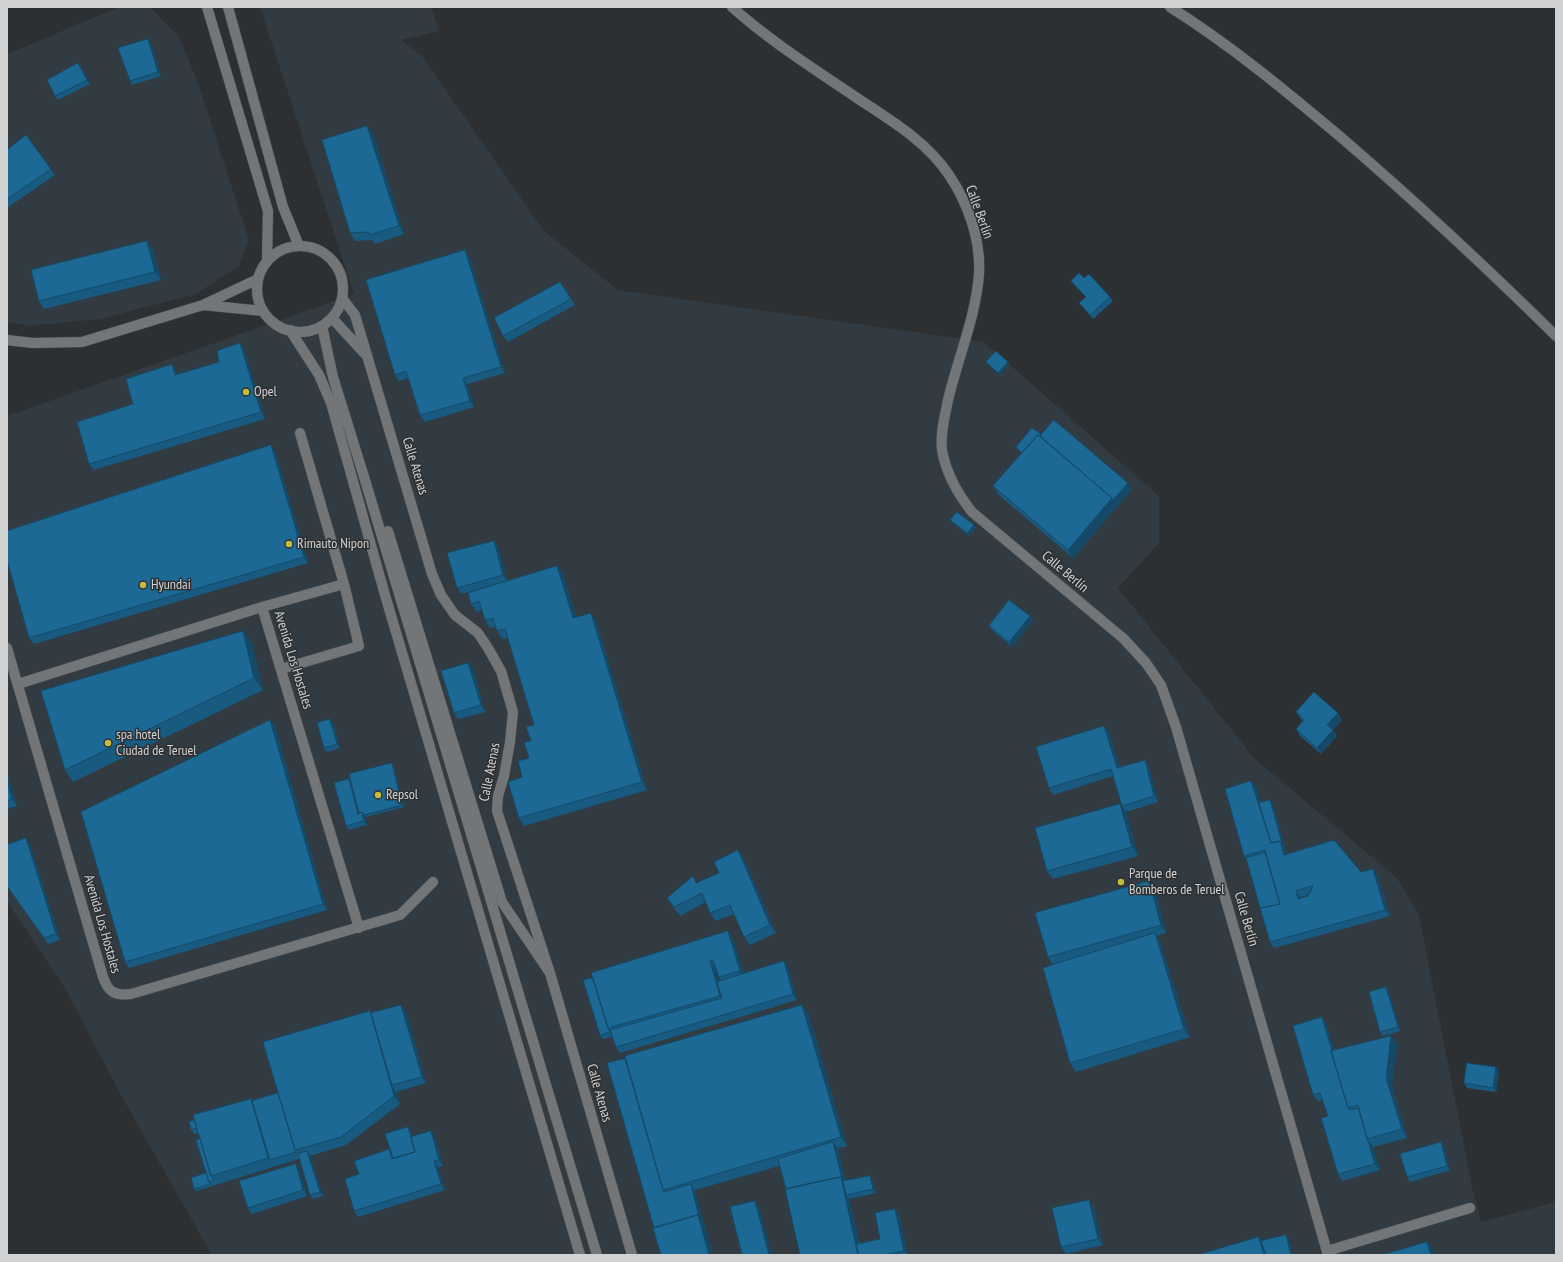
<!DOCTYPE html>
<html>
<head>
<meta charset="utf-8">
<style>
  body { margin:0 }
  #map { position:relative; width:1563px; height:1262px; overflow:hidden; background:#2d3032; font-family:"PT Sans Narrow",sans-serif }
  canvas { display:block }
  .frame { position:absolute; inset:0; border:8px solid #d0d2d3; pointer-events:none }
</style>
</head>
<body>
<div id="map">
<canvas width="1563" height="1262"></canvas>
<div class="frame"></div>
</div>
<script>
const ctx = document.querySelector('canvas').getContext('2d');
ctx.lineJoin = 'round';
function paint(path, color) { ctx.fillStyle = color; ctx.fill(path, 'evenodd'); }
function trace(path, color, width, dash) { ctx.strokeStyle = color; ctx.lineWidth = width; ctx.lineCap = dash ? 'butt' : 'round'; ctx.setLineDash(dash || []); ctx.stroke(path); }
function drawText(font, color, halo, rows, align = 'center') {
  ctx.font = font + ' "PT Sans Narrow",sans-serif'; ctx.lineWidth = 3; ctx.setLineDash([]); ctx.textBaseline = 'middle'; ctx.strokeStyle = halo; ctx.fillStyle = color; for (const [text, x, y, turn = 0] of rows) {
    ctx.save(); ctx.translate(x, y); ctx.rotate((+turn || 0) * Math.PI / 180); ctx.textAlign = isNaN(turn) ? turn : align; if (halo) ctx.strokeText(text, 0, 0); ctx.fillText(text, 0, 0); ctx.restore();
  }
}
const built = new Path2D(`
  M120 7H150L179 37 197 80 249 240 239 266 196 294 100 319 27 326 7 322V54Z
  M260 7H431L439 31 401 40 422 56 544 231 618 290 984 342 1159 496V543L1118 588 1255 759 1397 878 1419 915 1472 1187 1481 1222 1556 1202V1255H212L122 1097 65 988 7 902V416L354 294Z`);
const minor = new Path2D(`
  M732 7C771 42 816 70 860 100 892 121 927 142 949 175 968 203 981 240 979 274 976 316 958 358 948 400 945 416 940 433 942 450 946 473 957 493 972 512L1124 639 1146 663 1161 685 1176 727 1328 1255
  M342 298 355 315 432 574 441 595 455 615 478 633 488 648 501 671 513 712 510 742 504 776 498 796 497 811 550 973 632 1255
  M332 318 366 355
  M262 607 359 928
  M7 648 103 977C108 992 115 996 131 994L400 915 433 882
  M281 669 359 646 344 584 300 433
  M18 684 262 607 344 584
  M1327 1251 1470 1208`);
const tertiary = new Path2D(`
  M203 305 263 311
  M7 340 33 343 82 342 203 305 258 279`);
const secondary = new Path2D(`
  M207 7 268 211 267 261
  M228 7 283 207 299 246
  M1170 7C1232 46 1287 92 1343 139 1416 202 1487 268 1556 336
  M257 289a43 43 0 1 1 86 0a43 43 0 1 1-86 0Z
  M322 326 333 377 365 480 597 1255
  M290 330 319 375 331 403 385 595 580 1255
  M388 531 502 902 550 973`);
const wall = new Path2D(`
  M151 43 161 76 132 85 130 81Z
  M81 67 90 84 58 100 55 96Z
  M367 126 373 134 404 234 375 244 373 240 355 241 350 233Z
  M26 135 55 175 7 208V150Z
  M153 249 161 280 44 309 39 301Z
  M469 256 505 373 467 384 474 407 425 422 420 415 408 378 399 381 395 375Z
  M1084 278 1110 297 1113 301 1093 319 1079 303 1086 297 1074 285 1071 281Z
  M565 288 575 305 508 342 503 336Z
  M240 343 244 349 265 419 94 470 89 464 133 404 176 371 177 374 219 362Z
  M1041 434 1132 489 1073 558 999 495 993 486 1022 453 1019 451 1016 447Z
  M275 451 308 563 34 644 29 638Z
  M950 520 976 527 969 536 952 522Z
  M494 541 498 547 507 581 557 566 563 574 576 617 596 621 647 790 524 826 519 818 522 777 529 758 531 741 534 725 508 638 502 639 497 631 495 627 490 628 485 620 482 610 477 612 471 604 493 585 462 594 457 588Z
  M1033 620 1012 647 992 630 989 626Z
  M252 643 263 690 73 782 65 770Z
  M468 663 473 669 485 712 458 719 454 713Z
  M1296 712 1342 720 1333 730 1337 736 1321 754 1300 736 1296 729 1303 721 1300 718Z
  M270 720 275 726 327 910 129 968 125 962Z
  M333 723 340 748 327 752 324 748Z
  M1104 726 1109 732 1119 767 1145 760 1149 767 1158 802 1126 812 1122 806 1113 776 1053 795 1049 788Z
  M393 765 404 807 365 817 367 825 349 830 346 826 351 781Z
  M7 773 17 806 7 809Z
  M1251 781 1256 787 1261 803 1273 804 1287 855 1361 872 1377 875 1390 916 1274 948 1270 942 1246 858 1244 856ZM1308 895V896L1301 898 1300 897Z
  M1126 812 1138 856 1053 879 1047 871Z
  M30 845 60 940 48 944 7 886Z
  M744 859 776 933 750 945 744 937 734 914 716 921 710 913 706 902 680 916 667 898 697 882 719 873Z
  M1155 890 1166 933 1156 936 1160 942 1190 1037 1076 1072 1070 1063 1053 965 1048 957Z
  M733 939 744 973 788 967 797 1000 620 1053 616 1047 612 1037 603 1039 600 1035 593 978ZM716 969 719 977 721 980 719 981Z
  M1389 992 1400 1031 1383 1036 1380 1032Z
  M370 1011 371 1013 406 1011 426 1083 396 1092 400 1104 346 1145 310 1156 323 1196 313 1199 310 1195 299 1159 196 1191 194 1189 206 1173 200 1139 198 1133 194 1134 191 1130 251 1099 252 1101 278 1093Z
  M808 1013 847 1146 838 1148 845 1181 873 1180 876 1193 849 1199 860 1244 880 1239 899 1215 908 1255H800L786 1189 779 1166 695 1190 703 1223 654 1228 607 1063Z
  M1322 1017 1326 1024 1334 1051 1397 1044 1392 1086 1407 1138 1373 1147 1380 1170 1342 1181 1338 1174 1328 1116 1322 1100 1318 1101 1313 1095Z
  M1499 1071 1496 1092 1467 1088 1464 1083Z
  M431 1131 435 1137 443 1166 438 1167 445 1190 358 1217 354 1211 359 1174 391 1151 411 1132 412 1136Z
  M1441 1142 1444 1147 1450 1170 1410 1182 1407 1177Z
  M300 1171 307 1196 252 1214 248 1208Z
  M1093 1206 1103 1245 1066 1254 1061 1247Z`);
const shadedWall = new Path2D(`
  M148 39 151 43 161 76 158 72Z
  M78 63 81 67 90 84 87 80Z
  M367 126 373 134 404 234 399 226Z
  M147 241 153 249 161 280 155 272Z
  M465 250 469 256 505 373 501 367Z
  M240 343 244 349 265 419 261 412Z
  M1008 362 1009 364 1000 375 998 373Z
  M172 364 176 371 179 381 175 375Z
  M463 378 467 384 474 407 470 401Z
  M271 445 275 451 308 563 304 557Z
  M1128 483 1132 489 1073 558 1068 550 1112 498Z
  M974 525 976 527 969 536 967 533Z
  M494 541 498 547 507 581 503 575Z
  M557 566 563 574 579 626 573 618Z
  M591 613 596 621 647 790 642 782Z
  M1030 616 1033 620 1012 647 1009 642Z
  M243 631 252 643 263 690 254 678Z
  M468 663 473 669 485 712 481 705Z
  M1338 713 1342 720 1333 730 1337 736 1321 754 1317 748 1327 725Z
  M330 719 333 723 340 748 337 744Z
  M270 720 275 726 327 910 323 904Z
  M1104 726 1109 732 1122 774 1117 768Z
  M1145 760 1149 767 1158 802 1154 796Z
  M392 763 393 765 404 807 402 805Z
  M7 773 17 806 12 799 7 781Z
  M349 779 352 783 360 815 358 814Z
  M1251 781 1256 787 1274 845 1271 843Z
  M1270 800 1273 804 1289 861 1284 855Z
  M1120 804 1126 812 1138 856 1132 847Z
  M362 812 365 816 367 825 364 821Z
  M26 838 30 845 60 940 56 934Z
  M738 850 744 859 776 933 770 925Z
  M1373 869 1377 875 1390 916 1385 910Z
  M1149 881 1155 890 1166 933 1161 925Z
  M1296 891 1300 897 1302 905 1298 899Z
  M728 931 733 939 746 979 740 971Z
  M1155 933 1160 942 1190 1037 1184 1029Z
  M710 961 716 969 726 1004 720 996Z
  M784 961 788 967 797 1000 793 994Z
  M1386 987 1389 992 1400 1031 1398 1027Z
  M401 1005 406 1011 426 1083 422 1077Z
  M802 1005 808 1013 847 1146 841 1137Z
  M370 1011 375 1019 392 1085 396 1092 400 1104 394 1096Z
  M1322 1017 1326 1024 1351 1107 1349 1108Z
  M1391 1036 1397 1044 1392 1086 1407 1138 1402 1129 1386 1078Z
  M1496 1067 1499 1071 1496 1092 1493 1088Z
  M251 1099 257 1107 270 1160 268 1158Z
  M408 1127 411 1132 419 1158 416 1154Z
  M431 1131 435 1137 443 1166 439 1160Z
  M1369 1141 1373 1147 1380 1170 1375 1164Z
  M833 1142 838 1148 848 1194 846 1195 849 1199 862 1255H858Z
  M1441 1142 1444 1147 1450 1170 1447 1166Z
  M307 1151 310 1155 323 1196 320 1192Z
  M434 1161 438 1167 445 1190 441 1184Z
  M296 1164 300 1171 307 1196 303 1190Z
  M870 1176 873 1180 876 1193 873 1189Z
  M691 1184 695 1191 713 1255H709L698 1215Z
  M1089 1200 1093 1206 1103 1245 1098 1239Z
  M755 1201 759 1207 772 1255H769Z
  M895 1209 899 1215 908 1255H907L904 1251Z
  M1286 1235 1289 1239 1293 1255H1291Z
  M1259 1237 1264 1245 1267 1255H1264Z
  M1427 1242 1433 1250 1435 1255H1431Z`);
const building = new Path2D(`
  M148 39 158 72 130 81 118 48Z
  M78 63 87 80 55 96 47 80Z
  M367 126 399 226 369 235 368 232 350 233 322 140Z
  M26 135 51 169 7 199V150Z
  M147 241 155 272 39 301 31 270Z
  M465 250 501 367 463 378 470 401 420 415 406 371 395 375 366 280Z
  M1079 273 1084 278 1089 274 1110 297 1090 315 1079 303 1086 297 1071 281Z
  M560 282 571 299 503 336 494 318Z
  M240 343 261 412 89 464 77 422 133 404 126 379 172 364 175 375 219 362 217 351Z
  M996 351 1008 362 998 373 986 362Z
  M1054 420 1128 483 1113 500 1112 498 1040 436Z
  M1032 428 1041 434 1040 436 1038 435 1022 453 1016 447Z
  M1038 435 1112 498 1068 550 993 486Z
  M271 445 304 557 29 638 7 560V531Z
  M957 512 974 525 967 533 950 520Z
  M494 541 503 575 457 588 447 553Z
  M557 566 573 618 591 613 642 782 519 818 508 782 522 777 518 761 529 758 524 742 531 741 526 727 534 725 505 629 497 631 493 618 485 620 479 601 471 604 468 593Z
  M1009 600 1030 616 1009 642 989 626Z
  M243 631 254 678 65 770 41 691Z
  M468 663 481 705 454 713 441 671Z
  M1314 692 1338 713 1327 725 1333 730 1317 748 1296 729 1304 720 1296 712Z
  M330 719 337 744 324 748 317 723Z
  M270 720 323 904 125 962 81 812Z
  M1104 726 1117 768 1145 760 1154 796 1122 806 1111 769 1049 788 1036 747Z
  M392 763 402 805 364 815 362 812 359 813 349 774Z
  M349 779 358 814 362 812 364 821 346 826 334 783Z
  M7 781 12 799 7 801Z
  M1251 781 1271 843 1280 841 1284 855 1334 840 1361 872 1373 869 1385 910 1270 942 1260 908 1280 904 1265 850 1244 856 1225 789ZM1313 886 1308 896 1298 899 1296 891Z
  M1270 800 1282 843 1280 841 1271 843 1259 803Z
  M1120 804 1132 847 1047 871 1035 828Z
  M26 838 56 934 44 938 7 886V845Z
  M738 850 770 925 744 937 730 905 710 913 702 893 674 907 667 898 693 876 696 883 719 873 714 862Z
  M1265 853 1280 904 1260 908 1246 858Z
  M1149 881 1161 925 1048 957 1035 913Z
  M728 931 740 971 719 977 713 960 710 961 720 996 608 1028 591 973Z
  M1155 933 1184 1029 1070 1063 1043 968Z
  M784 961 793 994 616 1047 610 1030 722 998 717 982Z
  M593 978 608 1028 610 1032 600 1035 583 980Z
  M1386 987 1398 1027 1380 1032 1369 992Z
  M401 1005 422 1077 392 1085 371 1013Z
  M802 1005 841 1137 663 1190 625 1056Z
  M370 1011 394 1096 341 1137 295 1150 263 1042Z
  M1322 1017 1332 1051H1331L1348 1108 1350 1110 1358 1108 1375 1164 1338 1174 1321 1118 1328 1116 1320 1093 1313 1095 1293 1026Z
  M1391 1036 1386 1078 1402 1129 1367 1139 1358 1105 1348 1108 1331 1051Z
  M625 1059 663 1190 664 1192 691 1184 699 1217 698 1215 654 1228 607 1063Z
  M1467 1063 1496 1067 1493 1088 1464 1083Z
  M278 1093 295 1150 296 1152 270 1160 252 1101Z
  M251 1099 268 1158 211 1176 193 1115Z
  M194 1120 197 1128 191 1130 189 1122Z
  M408 1127 415 1152 393 1158 385 1134Z
  M431 1131 439 1160 434 1161 441 1184 354 1211 345 1179 359 1174 354 1161 389 1149 392 1159 415 1152 411 1137Z
  M200 1139 211 1176 214 1180 209 1182 196 1140Z
  M833 1142 842 1179 841 1177 786 1189 778 1159Z
  M1441 1142 1447 1166 1407 1177 1400 1154Z
  M307 1151 320 1192 310 1195 298 1154Z
  M296 1164 303 1190 248 1208 239 1181Z
  M206 1173 209 1182 210 1184 194 1189 191 1178Z
  M870 1176 873 1189 846 1195 843 1181Z
  M841 1177 858 1255H800L785 1189Z
  M1089 1200 1098 1239 1061 1247 1052 1208Z
  M755 1201 769 1255H742L730 1207Z
  M895 1209 904 1251 888 1254V1255H859L856 1244 880 1239 875 1213Z
  M698 1215 709 1255H661L653 1228Z
  M1286 1235 1291 1255H1266L1261 1241Z
  M1259 1237 1264 1255H1197Z
  M1427 1242 1431 1255H1382Z`);
const markers = [
  [246,392,4,"#c4bc3d"],
  [289,544,4,"#c4bc3d"],
  [143,585,4,"#c4bc3d"],
  [108,743,4,"#c4bc3d"],
  [378,795,4,"#c4bc3d"],
  [1121,882,4,"#c4bc3d"]
];
const streetNames = [
  ["Calle Berlín",979,212,70],
  ["Calle Atenas",415,466,73],
  ["Calle Berlín",1065,572,40],
  ["Avenida Los Hostales",293,660,73],
  ["Calle Atenas",490,772,-79],
  ["Calle Berlín",1246,919,74],
  ["Avenida Los Hostales",102,924,74],
  ["Calle Atenas",599,1093,74]
];
const poiNames = [
  ["Opel",254,392],
  ["Rimauto Nipon",297,544],
  ["Hyundai",151,585],
  ["spa hotel",116,735],
  ["Ciudad de Teruel",116,751],
  ["Repsol",386,795],
  ["Parque de",1129,874],
  ["Bomberos de Teruel",1129,890]
];
paint(built, '#323b41');
trace(minor, '#494c4e', 11);
trace(tertiary, '#494c4e', 11);
trace(secondary, '#494c4e', 11);
trace(minor, '#737679', 10);
trace(tertiary, '#737679', 10);
trace(secondary, '#737679', 10);
paint(wall, '#185a80');
paint(shadedWall, '#144a68');
paint(building, '#1c6995');
trace(building, '#144a68', 1);
for (const [x, y, r, color] of markers) { const dot = new Path2D(); dot.arc(x, y, r, 0, 2 * Math.PI); ctx.fillStyle = color; ctx.fill(dot); trace(dot, '#2d3032', 1.5); }
drawText('14px', '#d0d2d3', '#2d3032', streetNames);
drawText('14px', '#d0d2d3', '#2d3032', poiNames, 'left');
</script>
</body>
</html>
